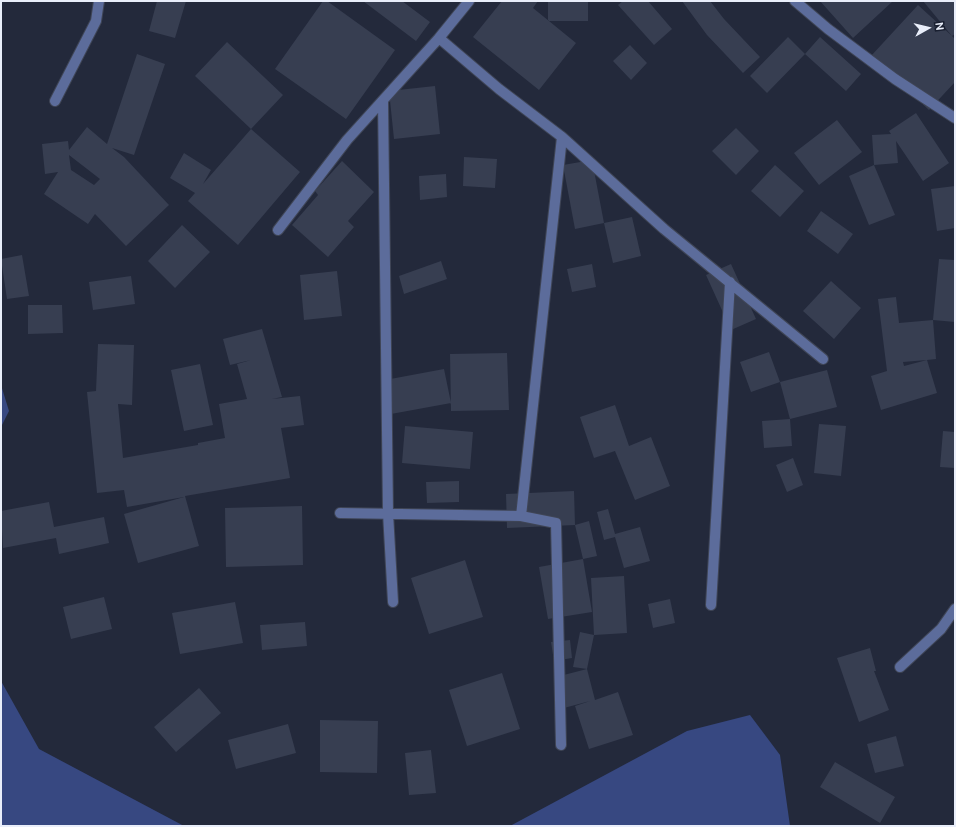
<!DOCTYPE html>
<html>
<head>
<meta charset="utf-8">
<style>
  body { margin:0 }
  #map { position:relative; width:956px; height:827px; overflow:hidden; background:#23293b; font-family:Ubuntu,sans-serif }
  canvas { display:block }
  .frame { position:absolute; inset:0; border:2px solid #e9eefa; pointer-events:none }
  .north { position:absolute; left:908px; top:8px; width:40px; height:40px; -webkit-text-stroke:3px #191f30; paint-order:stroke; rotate:82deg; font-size:11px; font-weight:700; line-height:16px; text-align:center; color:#e9eefa }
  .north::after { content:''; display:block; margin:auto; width:14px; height:18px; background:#e9eefa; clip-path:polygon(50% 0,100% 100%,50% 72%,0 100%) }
</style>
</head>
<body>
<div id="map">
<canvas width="956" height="827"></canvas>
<div class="frame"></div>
<div class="north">N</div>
</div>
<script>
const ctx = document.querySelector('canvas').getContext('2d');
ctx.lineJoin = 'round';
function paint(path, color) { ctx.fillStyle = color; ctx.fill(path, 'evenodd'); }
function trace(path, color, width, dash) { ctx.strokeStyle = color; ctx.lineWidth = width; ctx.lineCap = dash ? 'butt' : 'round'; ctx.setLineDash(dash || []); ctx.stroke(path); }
const green = new Path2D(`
  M1 385 9 411 1 427Z
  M1 681 39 749 184 826H1Z
  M750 715 780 755 790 826H510L687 731Z`);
const building = new Path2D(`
  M157 1H186L175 38 149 31Z
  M323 1H327L395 50 346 119 275 69Z
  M363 1H402L430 22 416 41Z
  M502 1H538L533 8 576 43 539 90 473 37Z
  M548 1H588V21H548Z
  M623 1H648L672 29 654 45 618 5Z
  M682 1H710L724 19 760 57 743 73 707 35Z
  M820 1H893L853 38Z
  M923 1H955V34L952 36 955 39V82L929 110 871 56 918 5 952 36Z
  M788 37 805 54 767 93 750 76Z
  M820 37 861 74 846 91 805 54Z
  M227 42 283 95 251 129 300 172 238 245 188 201 195 193 170 178 184 153 211 170 203 184 251 129 195 76Z
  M630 45 647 63 631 80 613 61Z
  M137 54 165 64 134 155 112 148 124 157 169 205 126 246 95 214 88 224 44 194 58 172 45 174 42 144 68 141 69 150 87 127 107 144ZM69 155 100 179 94 185 71 170Z
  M435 86 440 134 394 139 389 91Z
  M916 113 949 163 923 181 896 141 898 163 874 165 872 135 891 134 889 131Z
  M837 120 862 152 819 185 794 153Z
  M736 128 759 151 736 175 712 151Z
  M464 157 497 159 495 188 463 186Z
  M592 160 604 223 575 229 563 165Z
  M342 161 374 192 348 221 354 227 328 257 292 225 318 195 315 191Z
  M775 165 804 191 780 217 751 191Z
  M874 165 895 215 869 225 849 176Z
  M446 174 447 197 420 200 419 176Z
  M955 186V228L937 231 931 189Z
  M821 211 853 234 838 254 807 231Z
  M632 217 641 256 613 263 604 223Z
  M182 225 210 252 175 288 148 261Z
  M22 255 29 296 7 299 1 259Z
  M939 259 955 260V322L933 320Z
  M441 261 447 279 404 294 399 276Z
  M592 264 596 287 572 292 567 269Z
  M731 264 756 319 731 330 706 275Z
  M337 271 342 316 304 320 300 275Z
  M131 276 135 304 93 310 89 282Z
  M831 281 861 308 834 339 803 311Z
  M896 297 899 323 933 320 936 359 927 360 937 393 881 410 871 376 887 371 878 299ZM927 360 904 366 903 362Z
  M28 305H62L63 333 28 334Z
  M262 329 282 397 272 399 300 396 304 425 281 428 290 478 185 496 199 546 138 563 124 514 184 497 127 507 124 490 97 493 87 392 96 391 98 344 134 345 132 405 118 404 123 458 198 445V443L225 438 219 404 247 399 237 364 251 360 230 365 223 339Z
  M769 352 780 382 751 392 740 362Z
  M507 353 509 410 451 411 450 354Z
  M200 364 213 425 184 431 171 370Z
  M444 369 451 403 391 414 385 380Z
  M827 370 837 407 790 419 780 382Z
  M615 405 629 446 651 437 670 486 635 500 615 451 594 458 580 417Z
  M790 419 792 446 764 448 762 421Z
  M819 424 846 426 841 476 814 473Z
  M405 426 473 432 470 469 402 463Z
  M943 431 955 432V468L940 467Z
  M793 458 803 485 787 492 776 465Z
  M459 481V502L427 503 426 482Z
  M574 491 575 525 589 521 597 556 583 559 592 612 548 619 539 567 583 559 575 525 507 528 506 494Z
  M49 502 54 527 104 517 109 543 59 554 56 538 3 548 1 511Z
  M302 506 303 565 226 567 225 508Z
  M608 509 615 534 640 527 650 561 624 568 615 537 604 540 597 512Z
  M465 560 483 617 429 634 411 578Z
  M624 576 627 633 594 635 591 578Z
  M104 597 112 629 71 639 63 607Z
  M670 599 675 623 653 628 648 604Z
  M235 602 243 643 180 654 172 613Z
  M305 622 307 646 262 650 260 625Z
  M580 632 594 635 587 669 573 667Z
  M570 640 572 658 554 661 551 642Z
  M870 648 876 671H874L889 710 859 722 837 658Z
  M587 669 595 700 618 692 633 735 589 749 575 706 590 701 564 708 556 677Z
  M502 673 520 729 467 746 449 690Z
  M199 688 221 713 176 752 154 727Z
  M320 720 378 721 377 773 320 772Z
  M288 724 296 753 236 769 228 740Z
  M896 736 904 766 875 773 867 744Z
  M431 750 436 793 409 795 405 753Z
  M835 762 895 797 880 823 820 787Z`);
const minor = new Path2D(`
  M795 1 828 29 895 79 955 118
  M439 38 499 89 562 137 664 229 823 359
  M55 101 96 21 99 1
  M383 101 388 513 393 602
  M278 230 347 140 439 38 469 1
  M340 513 521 516
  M711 605 730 282
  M900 667 941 629 955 609
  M561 745 556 523 521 516 562 137`);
paint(green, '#374881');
paint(building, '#373e51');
trace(minor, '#3f4556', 12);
trace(minor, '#5c6c9b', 10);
</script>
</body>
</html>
